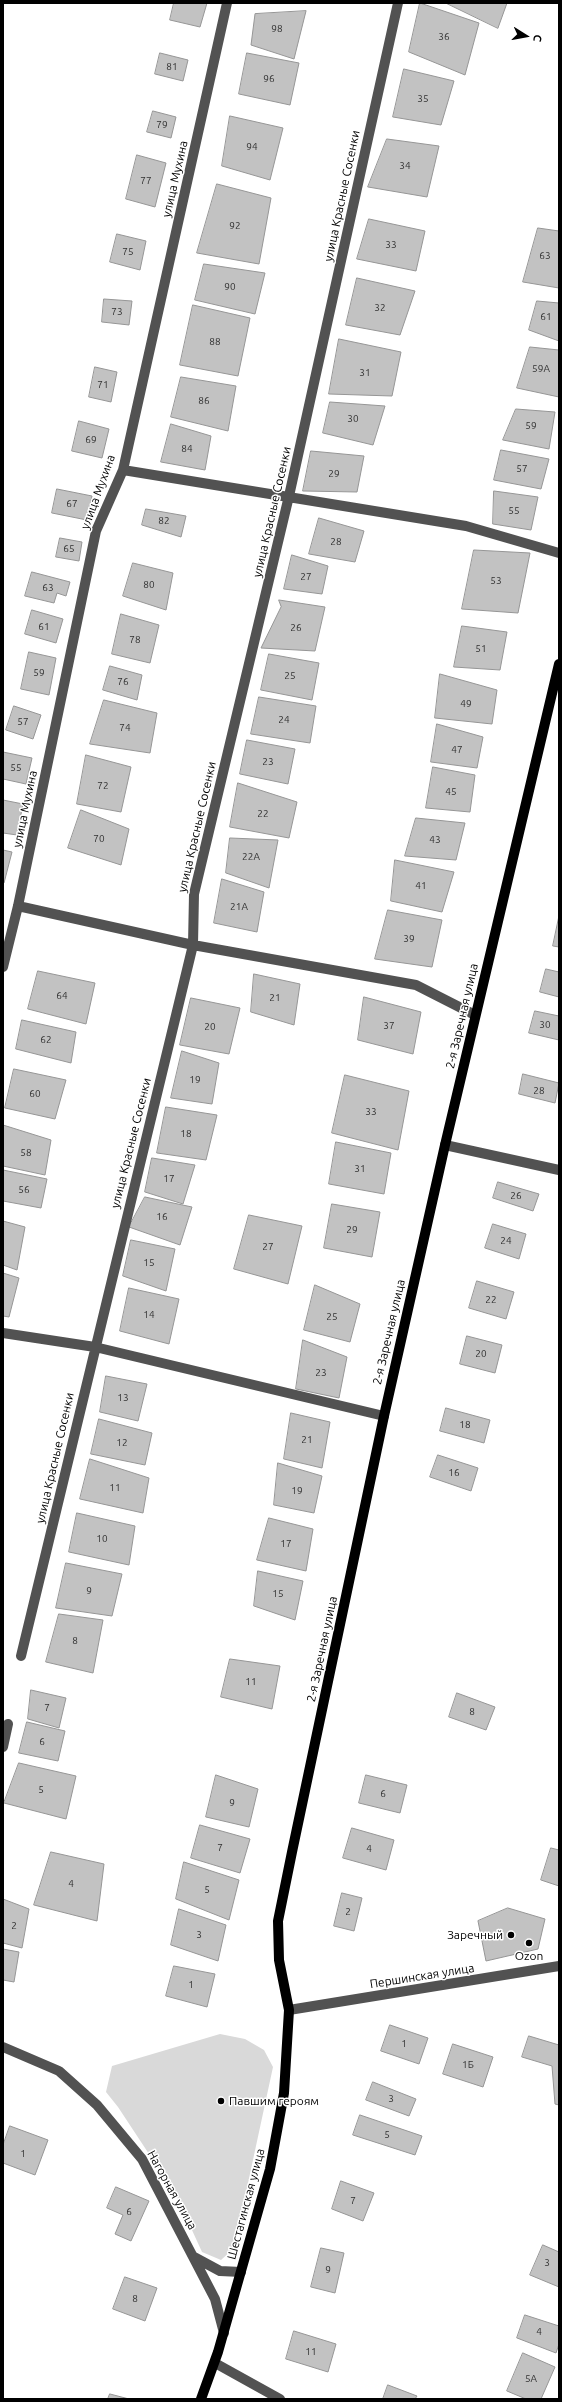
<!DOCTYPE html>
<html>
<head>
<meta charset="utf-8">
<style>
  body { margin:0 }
  #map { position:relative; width:562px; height:2402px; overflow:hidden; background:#fff; font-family:Ubuntu,sans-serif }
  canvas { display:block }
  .frame { position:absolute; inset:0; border:4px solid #000; pointer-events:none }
  .north { position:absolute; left:506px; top:16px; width:40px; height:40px; -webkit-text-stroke:3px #fff; paint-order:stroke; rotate:101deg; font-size:11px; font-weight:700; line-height:16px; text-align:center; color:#000 }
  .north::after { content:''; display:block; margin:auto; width:14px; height:18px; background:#000; clip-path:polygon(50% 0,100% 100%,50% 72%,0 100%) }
</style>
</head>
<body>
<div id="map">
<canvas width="562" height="2402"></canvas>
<div class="frame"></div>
<div class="north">С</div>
</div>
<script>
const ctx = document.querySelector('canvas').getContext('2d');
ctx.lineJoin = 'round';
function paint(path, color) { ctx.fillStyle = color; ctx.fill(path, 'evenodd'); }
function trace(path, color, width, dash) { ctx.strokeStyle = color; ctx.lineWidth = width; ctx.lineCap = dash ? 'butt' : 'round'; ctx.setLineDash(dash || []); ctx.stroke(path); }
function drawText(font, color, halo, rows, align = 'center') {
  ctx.font = font + ' Ubuntu,sans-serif'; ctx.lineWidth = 3; ctx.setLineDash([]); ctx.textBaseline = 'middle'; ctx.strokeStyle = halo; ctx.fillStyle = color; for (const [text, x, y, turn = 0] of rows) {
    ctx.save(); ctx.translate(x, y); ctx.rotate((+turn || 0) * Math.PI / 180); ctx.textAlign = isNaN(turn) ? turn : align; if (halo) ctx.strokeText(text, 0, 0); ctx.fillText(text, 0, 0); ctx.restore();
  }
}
const green = new Path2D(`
  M220 2034 245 2039 264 2050 273 2067 234 2248 221 2260 202 2252 176 2195 118 2107 106 2092 112 2066Z`);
const building = new Path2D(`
  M174 3H207L200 27 170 20Z
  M420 3 479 23 465 75 409 52Z
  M446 3H507L498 28Z
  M306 11 294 59 251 45 255 14Z
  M160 53 188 60 183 81 155 74Z
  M247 53 299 63 290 105 239 94Z
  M404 69 454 81 441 125 393 117Z
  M153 111 176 117 171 138 147 132Z
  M230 116 283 128 270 180 222 166Z
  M387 139 439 146 427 197 368 187Z
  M137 155 166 163 155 207 126 199Z
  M217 184 271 198 259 264 197 253Z
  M369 219 425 231 416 271 357 259Z
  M538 228 559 231V288L523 282Z
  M117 234 146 241 140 270 110 262Z
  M204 264 265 273 255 314 195 300Z
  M357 278 415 291 400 335 346 325Z
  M104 299 132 301 129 325 102 322Z
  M537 301 559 303V341L529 330Z
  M193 305 250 318 238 376 180 365Z
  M339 339 401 352 392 396 329 394Z
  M530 347 559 350V397L517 388Z
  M95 367 117 372 111 402 89 397Z
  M181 377 236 386 228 431 171 417Z
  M330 402 385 406 373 445 323 433Z
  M516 409 555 412 549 449 503 440Z
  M79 421 109 429 102 458 72 451Z
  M171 424 211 436 205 470 161 462Z
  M501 450 549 459 541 489 494 480Z
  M311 451 364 456 357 492 303 491Z
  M57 489 92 496 87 520 52 513Z
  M494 491 538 497 531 530 493 524Z
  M146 509 186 516 181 537 142 525Z
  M319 518 364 531 355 562 309 554Z
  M60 538 82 542 79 561 56 557Z
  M474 550 530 553 518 613 462 609Z
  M292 555 328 566 322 594 284 589Z
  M133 563 173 573 166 610 123 596Z
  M32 572 70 582 66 596 57 593 54 603 25 596Z
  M279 600 325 607 315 651 261 648 281 607Z
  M32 610 63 619 56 643 25 634Z
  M121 614 159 625 150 663 112 654Z
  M462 626 507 632 500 670 454 667Z
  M29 652 56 658 49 695 21 689Z
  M269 654 319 663 312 700 261 690Z
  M110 666 142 675 137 700 103 690Z
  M440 674 497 690 492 724 435 718Z
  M259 697 316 706 310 743 251 734Z
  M104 700 157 713 150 753 90 744Z
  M14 706 41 715 33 739 6 730Z
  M437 724 483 737 477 768 431 762Z
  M247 740 295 749 288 784 240 774Z
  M3 752 32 758 26 784 3 779Z
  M86 755 131 767 121 812 77 804Z
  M433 767 475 775 470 812 426 808Z
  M238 783 297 802 289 838 230 827Z
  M3 800 23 804 17 835 3 833Z
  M81 810 129 829 121 865 68 848Z
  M416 818 465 823 456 860 405 856Z
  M230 838 278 840 269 888 226 873Z
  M3 850 12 852 4 883H3Z
  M395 860 454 872 442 912 391 901Z
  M222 879 264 892 257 932 214 923Z
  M388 910 442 920 432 967 375 959Z
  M559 916V947L553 946Z
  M546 969 559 972V997L540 992Z
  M38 971 95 983 86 1024 28 1009Z
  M254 974 300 984 294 1025 251 1012Z
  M364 997 421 1012 413 1054 358 1040Z
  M191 998 240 1008 229 1054 180 1045Z
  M535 1011 559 1016V1040L529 1033Z
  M22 1020 76 1032 71 1063 16 1049Z
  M182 1051 219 1063 212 1104 171 1098Z
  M14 1069 66 1080 55 1119 5 1108Z
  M523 1074 559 1083 555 1103 519 1094Z
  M345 1075 409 1091 398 1150 332 1133Z
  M166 1107 217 1115 206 1160 157 1153Z
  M3 1125 51 1140 45 1175 3 1166Z
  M336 1142 391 1153 384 1194 329 1184Z
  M152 1158 195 1165 183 1204 145 1192Z
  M3 1170 47 1179 41 1208 3 1201Z
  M498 1182 539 1194 533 1211 493 1198Z
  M145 1197 192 1207 180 1245 129 1227Z
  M332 1204 380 1212 372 1257 324 1248Z
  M249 1215 302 1226 288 1284 234 1269Z
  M3 1221 25 1227 17 1270 3 1265Z
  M493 1224 526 1234 519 1259 485 1248Z
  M131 1240 175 1249 166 1291 123 1276Z
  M3 1273 19 1278 9 1317 3 1316Z
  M477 1281 514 1292 506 1319 469 1308Z
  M315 1285 360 1304 350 1342 304 1330Z
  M129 1288 179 1299 169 1344 120 1331Z
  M467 1336 502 1345 495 1373 460 1364Z
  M303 1340 347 1357 339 1398 296 1389Z
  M106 1376 147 1384 138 1421 100 1412Z
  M446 1408 490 1420 484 1443 440 1431Z
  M291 1413 330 1422 322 1468 284 1459Z
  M99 1419 152 1433 145 1465 91 1454Z
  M438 1455 478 1468 471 1491 430 1477Z
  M90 1459 149 1478 143 1513 80 1499Z
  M278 1463 322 1476 314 1513 274 1505Z
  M77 1513 135 1526 129 1565 69 1552Z
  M269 1518 313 1529 306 1571 257 1560Z
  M66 1563 122 1574 112 1616 56 1608Z
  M258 1571 303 1581 295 1620 254 1606Z
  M59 1614 103 1620 93 1673 46 1662Z
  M230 1659 280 1666 272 1709 221 1697Z
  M31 1690 66 1698 59 1728 28 1719Z
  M457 1693 495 1707 486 1730 449 1717Z
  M27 1722 65 1731 58 1761 19 1753Z
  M19 1763 76 1776 66 1819 4 1803Z
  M216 1775 258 1789 249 1827 206 1817Z
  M366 1775 407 1785 400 1813 359 1803Z
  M200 1825 250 1839 240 1873 191 1858Z
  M352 1828 394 1840 386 1870 343 1858Z
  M551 1848 559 1850V1886L541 1880Z
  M51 1852 104 1864 97 1921 34 1905Z
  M184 1862 239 1880 229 1920 176 1899Z
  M342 1893 362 1898 354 1931 334 1926Z
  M3 1899 29 1909 22 1948 3 1943Z
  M508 1908 545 1919 538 1949 486 1961 478 1921Z
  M179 1909 226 1925 218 1961 171 1945Z
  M3 1949 19 1952 14 1982 3 1980Z
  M174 1966 215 1974 207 2007 166 1996Z
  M390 2025 428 2038 419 2064 381 2051Z
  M529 2036 559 2045V2105L555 2104 552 2066 522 2057Z
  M453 2044 493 2057 483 2087 443 2074Z
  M373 2082 416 2099 409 2116 366 2100Z
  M360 2115 422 2136 415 2155 353 2135Z
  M10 2126 48 2140 35 2175 3 2163V2145Z
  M341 2181 374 2193 363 2221 332 2209Z
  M116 2187 149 2201 131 2241 115 2234 123 2215 107 2208Z
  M543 2245 559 2252V2287L530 2275Z
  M321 2248 344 2253 335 2293 311 2287Z
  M125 2277 157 2288 145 2321 113 2309Z
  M525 2315 559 2326V2344L556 2353 517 2338Z
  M294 2331 336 2344 328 2372 286 2359Z
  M523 2353 555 2367 541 2399H526L507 2391Z
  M388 2385 417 2396 415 2399H383Z
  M110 2394 129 2399H108Z`);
const minor = new Path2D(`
  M123 470 466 526 559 553
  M18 906 193 945 416 985 475 1015
  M3 967 18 906 96 531 123 470 227 3
  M445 1145 559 1170
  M3 1333 95 1347 384 1416
  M21 1656 193 945 194 894 289 496 398 3
  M3 1747 8 1724
  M289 2010 559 1966
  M3 2047 59 2071 97 2105 142 2159 215 2299 224 2333
  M194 2257 220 2271 241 2272
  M215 2363 280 2399`);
const major = new Path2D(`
  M201 2399 218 2352 270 2169 284 2093 289 2010 279 1960 278 1921 292 1852 384 1416 445 1145 559 664`);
const markers = [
  [511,1935,4,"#000"],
  [529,1943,4,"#000"],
  [221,2101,4,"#000"]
];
const numberNames = [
  ["98",277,29],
  ["36",444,37],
  ["81",172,67],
  ["96",269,79],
  ["35",423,99],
  ["79",162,125],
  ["94",252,147],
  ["34",405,166],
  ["77",146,181],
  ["92",235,226],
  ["33",391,245],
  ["75",128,252],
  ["63",545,256],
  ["90",230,287],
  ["32",380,308],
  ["73",117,312],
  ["61",546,317],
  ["88",215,342],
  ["59А",541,369],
  ["31",365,373],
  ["71",103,385],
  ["86",204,401],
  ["30",353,419],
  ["59",531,426],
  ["69",91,440],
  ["84",187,449],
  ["57",522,469],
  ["29",334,474],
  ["67",72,504],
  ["55",514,511],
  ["82",164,521],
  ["28",336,542],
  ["65",69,549],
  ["27",306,577],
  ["53",496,581],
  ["80",149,585],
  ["63",48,588],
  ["61",44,627],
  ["26",296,628],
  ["78",135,640],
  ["51",481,649],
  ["59",39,673],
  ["25",290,676],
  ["76",123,682],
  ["49",466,704],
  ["24",284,720],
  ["57",23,722],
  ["74",125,728],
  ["47",457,750],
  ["23",268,762],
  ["55",16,768],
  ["72",103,786],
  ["45",451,792],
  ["22",263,814],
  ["70",99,839],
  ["43",435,840],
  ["22А",251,857],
  ["41",421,886],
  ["21А",239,907],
  ["39",409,939],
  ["64",62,996],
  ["21",275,998],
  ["30",545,1025],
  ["37",389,1026],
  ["20",210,1027],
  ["62",46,1040],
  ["19",195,1080],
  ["28",539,1091],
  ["60",35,1094],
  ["33",371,1112],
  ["18",186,1134],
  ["58",26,1153],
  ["31",360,1169],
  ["17",169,1179],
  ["56",24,1190],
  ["26",516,1196],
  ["16",162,1217],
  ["29",352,1230],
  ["24",506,1241],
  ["27",268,1247],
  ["15",149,1263],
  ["22",491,1300],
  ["14",149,1315],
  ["25",332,1317],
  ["20",481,1354],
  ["23",321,1373],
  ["13",123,1398],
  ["18",465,1425],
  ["21",307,1440],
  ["12",122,1443],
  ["16",454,1473],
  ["11",115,1488],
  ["19",297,1491],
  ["10",102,1539],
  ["17",286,1544],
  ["9",89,1591],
  ["15",278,1594],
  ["8",75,1641],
  ["11",251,1682],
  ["7",47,1708],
  ["8",472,1712],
  ["6",42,1742],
  ["5",41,1790],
  ["6",383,1794],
  ["9",232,1803],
  ["7",220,1848],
  ["4",369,1849],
  ["4",71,1884],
  ["5",207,1890],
  ["2",348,1912],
  ["2",14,1926],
  ["3",199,1935],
  ["1",191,1985],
  ["1",404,2044],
  ["1Б",468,2065],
  ["3",391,2099],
  ["5",387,2135],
  ["1",23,2154],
  ["7",353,2201],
  ["6",129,2212],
  ["3",547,2263],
  ["9",328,2270],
  ["8",135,2299],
  ["4",539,2332],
  ["11",311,2352],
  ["5А",531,2379]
];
const streetNames = [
  ["улица Мухина",175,179,-77],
  ["улица Красные Сосенки",342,196,-78],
  ["улица Мухина",98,492,-70],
  ["улица Красные Сосенки",272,512,-77],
  ["улица Мухина",25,809,-78],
  ["улица Красные Сосенки",197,827,-77],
  ["2-я Заречная улица",462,1016,-77],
  ["улица Красные Сосенки",131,1143,-76],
  ["2-я Заречная улица",389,1332,-77],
  ["улица Красные Сосенки",55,1458,-77],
  ["2-я Заречная улица",322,1649,-78],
  ["Першинская улица",422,1976,-9],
  ["Нагорная улица",172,2190,61],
  ["Шестагинская улица",246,2204,-75]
];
const poiNames = [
  ["Заречный",503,1935],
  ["Ozon",529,1956,"center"],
  ["Павшим героям",229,2101,"left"]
];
paint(green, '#d9d9d9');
paint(building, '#c2c2c2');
trace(building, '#969696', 1);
trace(minor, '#525252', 10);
trace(major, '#000', 10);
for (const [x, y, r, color] of markers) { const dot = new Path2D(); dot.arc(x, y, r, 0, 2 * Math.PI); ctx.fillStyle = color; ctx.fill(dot); trace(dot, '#fff', 1.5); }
drawText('10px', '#303030', null, numberNames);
drawText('12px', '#000', '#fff', streetNames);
drawText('12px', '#000', '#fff', poiNames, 'right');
</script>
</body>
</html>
